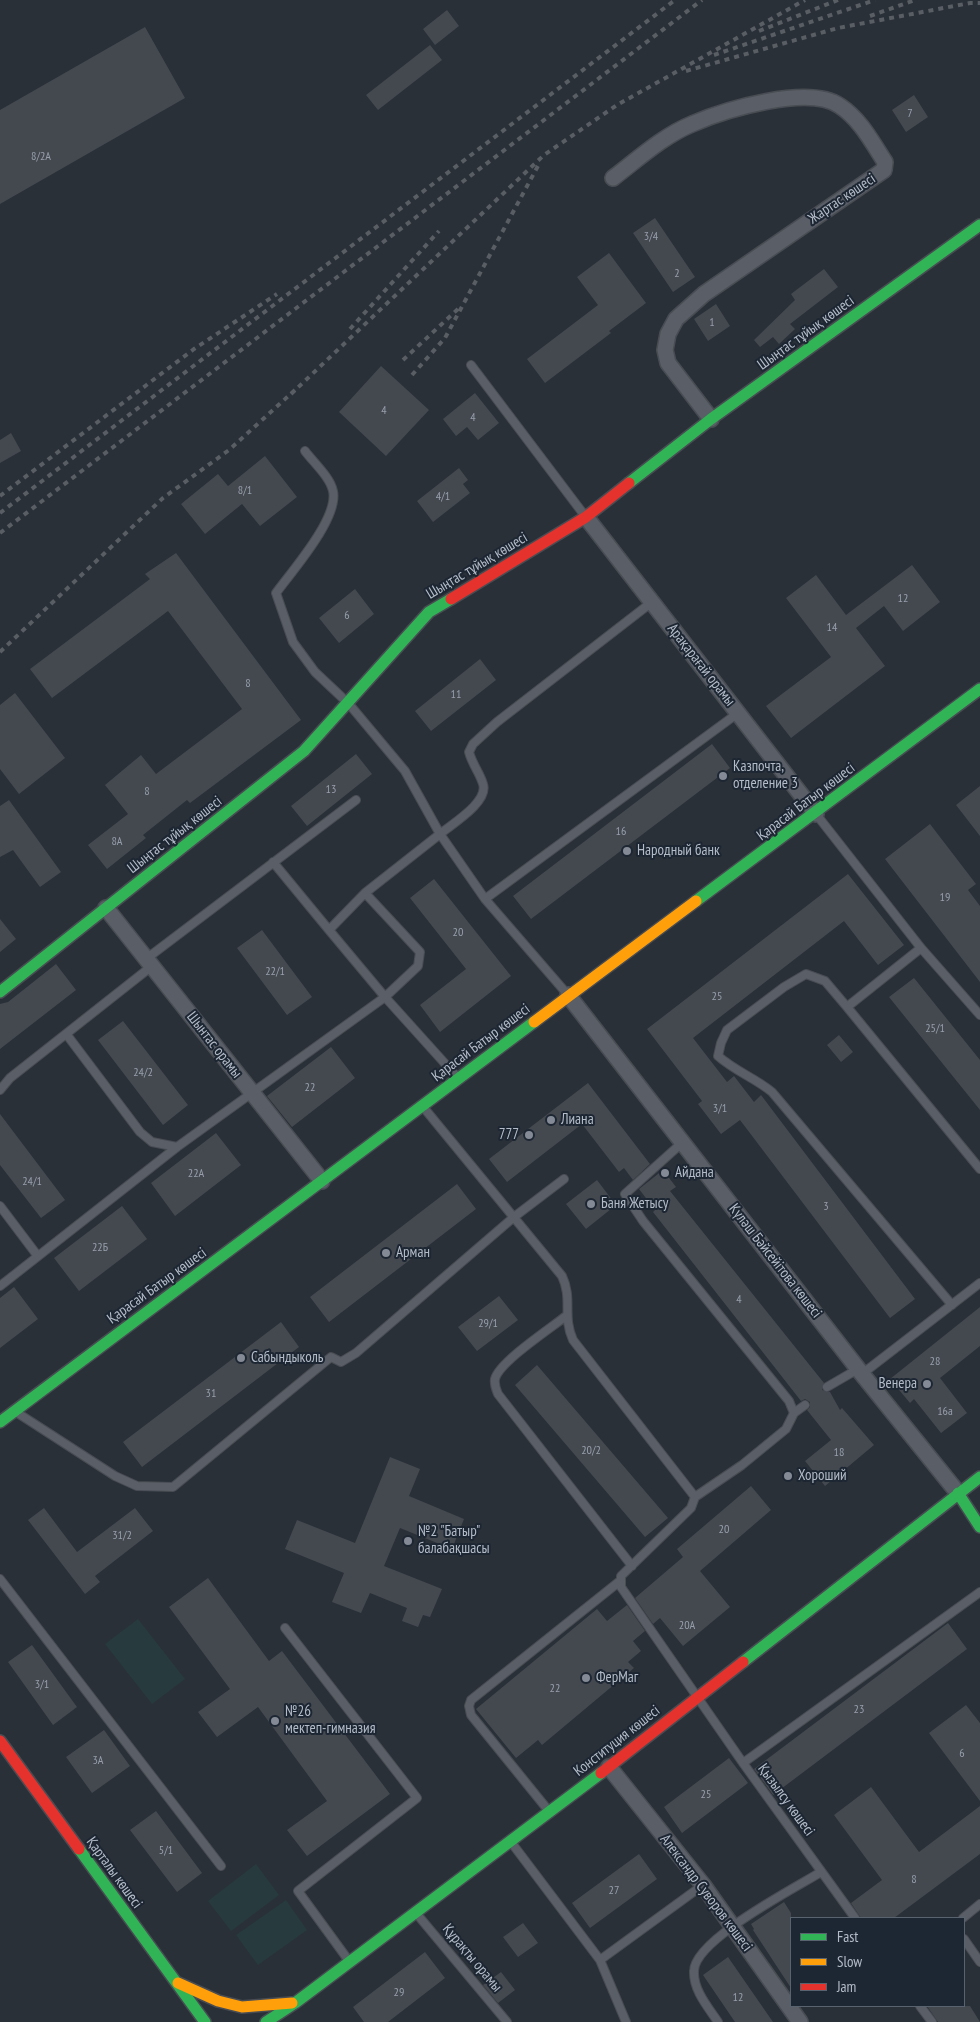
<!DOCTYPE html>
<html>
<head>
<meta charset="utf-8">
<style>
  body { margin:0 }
  #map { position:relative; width:980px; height:2022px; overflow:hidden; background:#2a3038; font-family:"PT Sans Narrow",sans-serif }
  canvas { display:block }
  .legend { position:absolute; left:790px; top:1917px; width:175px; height:90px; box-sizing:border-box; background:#1d2633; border:1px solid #59626f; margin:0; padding:6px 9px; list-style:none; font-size:15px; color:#b4bcc9 }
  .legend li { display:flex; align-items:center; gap:10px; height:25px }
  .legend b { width:25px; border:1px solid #59626f }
</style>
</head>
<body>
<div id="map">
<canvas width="980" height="2022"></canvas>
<ul class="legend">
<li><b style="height:6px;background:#30b455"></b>Fast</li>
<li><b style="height:6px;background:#ff9f0a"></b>Slow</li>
<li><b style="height:6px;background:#e5322d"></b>Jam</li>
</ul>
</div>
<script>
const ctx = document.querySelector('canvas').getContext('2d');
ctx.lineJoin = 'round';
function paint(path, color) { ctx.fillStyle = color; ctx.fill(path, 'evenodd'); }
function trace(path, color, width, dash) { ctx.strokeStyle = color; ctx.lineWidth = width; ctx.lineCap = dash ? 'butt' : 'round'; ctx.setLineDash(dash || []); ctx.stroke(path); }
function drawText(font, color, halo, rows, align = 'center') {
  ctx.font = font + ' "PT Sans Narrow",sans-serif'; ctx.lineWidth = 4; ctx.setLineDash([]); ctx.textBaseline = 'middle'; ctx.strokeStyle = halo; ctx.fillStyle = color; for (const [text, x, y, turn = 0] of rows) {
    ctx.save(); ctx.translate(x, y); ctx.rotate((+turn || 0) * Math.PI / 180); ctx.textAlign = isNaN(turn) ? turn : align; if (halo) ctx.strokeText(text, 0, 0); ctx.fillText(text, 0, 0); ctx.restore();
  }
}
const green = new Path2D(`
  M138 1619 185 1679 152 1704 105 1644Z
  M256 1864 279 1895 231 1931 208 1901Z
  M286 1900 307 1930 258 1965 236 1935Z`);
const building = new Path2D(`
  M447 10 459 26 435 45 423 29Z
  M145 27 185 98 0 204V110Z
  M430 45 442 60 378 110 366 95Z
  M914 95 928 117 906 132 892 110Z
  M655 218 695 277 673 292 633 233Z
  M609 253 646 303 609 331 611 333 545 383 527 359 598 305 577 277Z
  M824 269 838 287 790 324 795 329 779 344 773 337 760 347 754 340 795 300 791 294Z
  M716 304 730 326 708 341 694 319Z
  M381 366 429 410 386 456 339 412Z
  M475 393 499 423 478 440 467 427 456 436 443 419Z
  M11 433 21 451 0 463V440Z
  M265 456 297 497 260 526 242 504 205 534 181 504 218 474 228 486Z
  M459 468 468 480 463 484 470 493 433 522 417 501Z
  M176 553 301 720 190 803 187 800 143 835 146 838 107 869 88 845 128 814 105 785 141 755 156 774 242 709 168 611 52 698 30 669 150 579 145 574Z
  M912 565 940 602 903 631 884 606 856 628 885 666 791 738 766 706 831 657 786 598 816 575 846 615Z
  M355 589 374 614 339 643 319 618Z
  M480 659 496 680 431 731 415 711Z
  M15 693 65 758 19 794 0 769V705Z
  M712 744 730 768 531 919 513 896Z
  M356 754 372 774 307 826 291 806Z
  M980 786V836L956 805Z
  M9 800 61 872 40 887 13 850 0 857V806Z
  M930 824 976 884 968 890 980 906V982L885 859Z
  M848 874 904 945 878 965 844 921 693 1038 727 1082 734 1076 754 1102 761 1095 915 1299 890 1318 740 1120 721 1134 698 1104 702 1101 647 1029Z
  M434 879 511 976 440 1032 420 1005 466 969 410 898Z
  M0 919 16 939 0 952Z
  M262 930 312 997 287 1015 237 948Z
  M56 964 76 990 0 1049V1004L8 1002Z
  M914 978 980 1060V1110L889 997Z
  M123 1021 188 1105 163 1125 98 1040Z
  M839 1035 853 1052 841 1062 827 1045Z
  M331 1047 355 1078 292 1127 267 1096Z
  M588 1083 650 1164 633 1180 624 1168 619 1172 582 1124 507 1182 489 1159Z
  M0 1114 65 1200 41 1218 0 1165Z
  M216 1133 241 1165 175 1216 151 1183Z
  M663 1170 676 1187 670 1191 824 1383 822 1390 830 1392 840 1410 842 1408 874 1445 825 1486 805 1461 831 1440 807 1410 810 1407V1402L805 1399 801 1401 653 1212 655 1210 639 1189Z
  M597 1180 616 1205 586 1229 566 1204Z
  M457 1184 476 1209 329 1322 310 1297Z
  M122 1206 147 1239 79 1291 54 1258Z
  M14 1287 38 1319 0 1348V1298Z
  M499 1296 518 1320 477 1351 458 1327Z
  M980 1307V1346L940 1378 967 1413 941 1433 914 1399 910 1403 890 1379Z
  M281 1322 299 1347 142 1467 123 1442Z
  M537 1365 668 1518 645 1537 515 1385Z
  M390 1457 420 1469 409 1496 464 1519 452 1549 400 1528 384 1566 442 1589 430 1617 423 1615 418 1627 402 1621 407 1608 370 1593 361 1613 332 1602 344 1573 285 1549 297 1520 355 1543Z
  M751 1486 771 1510 700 1571 730 1607 683 1646 660 1618 653 1624 635 1598 683 1557 677 1549Z
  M44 1508 77 1552 135 1508 153 1531 95 1576 100 1582 85 1594 28 1520Z
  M208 1578 269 1661 282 1651 390 1794 307 1856 287 1830 327 1801 258 1707 217 1737 198 1712 230 1689 169 1607Z
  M627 1605 645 1631 633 1641 641 1651 628 1662 634 1668 542 1745 538 1740 516 1758 476 1709 597 1609 607 1621Z
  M948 1623 967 1649 773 1795 754 1769Z
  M32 1645 77 1707 53 1725 8 1662Z
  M966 1705 980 1723V1801L929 1733Z
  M104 1730 130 1766 92 1793 66 1757Z
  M729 1758 748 1783 682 1833 664 1807Z
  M871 1787 919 1852 980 1806V1854L894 1918H861L851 1903 882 1880 834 1815Z
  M156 1811 202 1873 177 1892 130 1830Z
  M639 1854 657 1879 590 1928 572 1903Z
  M784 1902 791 1913V1988L753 1930 754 1929 751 1924Z
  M523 1923 538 1943 518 1957 503 1937Z
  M425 1952 445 1978 388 2022H364L353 2007Z
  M728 1957 773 2022H735L703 1975Z
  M501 1972 515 1990 498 2003 483 1985Z
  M927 2006H970L980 2022H938Z`);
const lane = new Path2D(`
  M471 365 585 516
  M305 451C314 463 330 477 333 491 339 518 292 571 276 593L293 642 315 672 349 704 405 771 440 834 365 893 329 930 385 997 418 966 420 952 365 893
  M816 814 921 948 980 1015
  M273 862 329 930
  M485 899 738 713
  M921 948 847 1007 980 1169
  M146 959 356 800
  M568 995 485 899 440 834C452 824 489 802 483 784 480 773 472 764 469 752L473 744 497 722 652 602
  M847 1007 825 981 806 974 784 987 727 1030 721 1043 718 1056C735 1071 755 1078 772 1092L952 1305
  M67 1035 140 1132 152 1142 177 1147
  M0 1090 10 1078 152 966
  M424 1108 562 1276C573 1299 562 1316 573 1340L695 1497
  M683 1142 625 1194 643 1221 789 1401 794 1413
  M0 1206 37 1255
  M0 1286 177 1147 385 997 458 1078
  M566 1316C551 1328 499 1362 495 1379 494 1385 496 1389 498 1394L632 1566
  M862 1374 980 1283
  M827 1387 858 1369
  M805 1405 794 1413 786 1429 742 1465 695 1497 691 1508 621 1576V1587L743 1763 855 1918
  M16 1412 115 1476 137 1486 173 1487 331 1357 341 1362 356 1353 514 1217 564 1179
  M0 1579 221 1866
  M285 1628 417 1798 298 1891 349 1961
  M743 1763 980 1592
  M548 1810 471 1715 469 1706 471 1700 620 1581
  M511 1842 600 1960 703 1885
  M416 1913 507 2022
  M963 1918 980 1904
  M964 1939 980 1962
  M600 1960 626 2022
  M920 2006 932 2022
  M718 2022C708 2007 693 1990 694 1971 694 1940 795 1888 821 1872`);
const street = new Path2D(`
  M613 178C638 159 663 136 692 124 724 110 809 84 840 106 860 119 872 142 885 162L884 170 704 294 676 319 668 334 665 350 668 363 711 419
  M586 517 816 814
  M106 908 322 1181
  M568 995 862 1374 958 1493
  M609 1767 703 1885 800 2022`);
const fast = new Path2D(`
  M629 483 711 419 980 225
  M696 901 980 689
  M0 992 304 751 429 612 451 599
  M0 1422 534 1022
  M958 1493 980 1527
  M743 1662 980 1477
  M79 1849 205 2022
  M266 2022 295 2003 601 1773`);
const slow = new Path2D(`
  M534 1022 696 901
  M178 1983 218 2001 242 2007 292 2003`);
const jam = new Path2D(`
  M451 599 586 517 629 483
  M0 1741 79 1849
  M601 1773 743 1662`);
const rail = new Path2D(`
  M870 16 915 0
  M759 31 838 0
  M714 55 875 0
  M686 71 838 28 970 3H980
  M350 329 439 231
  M403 360 458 309
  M412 375 445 338 539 164
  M291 394 544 155 617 105 805 0
  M0 496 194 349 277 294
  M0 513 675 0
  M0 533 702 0
  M0 652 163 498 229 450 295 390`);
const markers = [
  [723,776,5,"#848b96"],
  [627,851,5,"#848b96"],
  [551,1120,5,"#848b96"],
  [529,1135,5,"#848b96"],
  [665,1173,5,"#848b96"],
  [591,1204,5,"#848b96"],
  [386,1253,5,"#848b96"],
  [241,1358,5,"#848b96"],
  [927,1384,5,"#848b96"],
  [788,1476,5,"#848b96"],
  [408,1541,5,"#848b96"],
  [586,1678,5,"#848b96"],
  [275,1721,5,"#848b96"]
];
const numberNames = [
  ["7",910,114],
  ["8/2А",41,157],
  ["3/4",651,237],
  ["2",677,274],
  ["1",712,323],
  ["4",384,411],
  ["4",473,418],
  ["8/1",245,491],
  ["4/1",443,497],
  ["12",903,599],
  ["6",347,616],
  ["14",832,628],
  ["8",248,684],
  ["11",456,695],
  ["13",331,790],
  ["8",147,792],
  ["16",621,832],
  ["8А",117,842],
  ["19",945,898],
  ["20",458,933],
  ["22/1",275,972],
  ["25",717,997],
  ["25/1",935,1029],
  ["24/2",143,1073],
  ["22",310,1088],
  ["3/1",720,1109],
  ["22А",196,1174],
  ["24/1",32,1182],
  ["3",826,1207],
  ["22Б",100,1248],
  ["4",739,1300],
  ["29/1",488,1324],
  ["28",935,1362],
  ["31",211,1394],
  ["16а",945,1412],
  ["20/2",591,1451],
  ["18",839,1453],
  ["20",724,1530],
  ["31/2",122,1536],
  ["20А",687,1626],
  ["3/1",42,1685],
  ["22",555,1689],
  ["23",859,1710],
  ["6",962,1754],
  ["3А",98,1761],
  ["25",706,1795],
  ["5/1",166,1851],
  ["8",914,1880],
  ["27",614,1891],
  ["29",399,1993],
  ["12",738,1998]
];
const streetNames = [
  ["Жартас көшесі",842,199,-34],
  ["Шыңтас тұйық көшесі",806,333,-36],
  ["Шыңтас тұйық көшесі",477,566,-31],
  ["Арақарағай орамы",701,665,52],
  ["Қарасай Батыр көшесі",806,802,-37],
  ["Шыңтас тұйық көшесі",175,835,-38],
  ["Қарасай Батыр көшесі",481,1043,-37],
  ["Шынтас орамы",214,1045,52],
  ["Күләш Бәйсейітова көшесі",775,1261,52],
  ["Қарасай Батыр көшесі",157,1286,-36],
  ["Конституция көшесі",617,1741,-38],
  ["Қызылсу көшесі",786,1800,54],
  ["Қарталы көшесі",114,1873,54],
  ["Александр Суворов көшесі",706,1893,53],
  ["Құрақты орамы",472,1958,50]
];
const poiNames = [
  ["Казпочта,",733,767],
  ["отделение 3",733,784],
  ["Народный банк",637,851],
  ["Лиана",561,1120],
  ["777",519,1135,"right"],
  ["Айдана",675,1173],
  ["Баня Жетысу",601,1204],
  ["Арман",396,1253],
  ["Сабындыколь",251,1358],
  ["Венера",917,1384,"right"],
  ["Хороший",798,1476],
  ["№2 \"Батыр\"",418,1532],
  ["балабақшасы",418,1549],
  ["ФерМаг",596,1678],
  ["№26",285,1712],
  ["мектеп-гимназия",285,1729]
];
paint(green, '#273a3e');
paint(building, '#444950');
trace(lane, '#484c53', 10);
trace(street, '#484c53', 18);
trace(fast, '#484c53', 14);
trace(slow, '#484c53', 14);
trace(jam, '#484c53', 14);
trace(lane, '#5a5e66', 8);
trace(street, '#5a5e66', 15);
trace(fast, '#30b455', 11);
trace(slow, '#ff9f0a', 11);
trace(jam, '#e5322d', 11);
trace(rail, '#595d64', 4, [5, 5]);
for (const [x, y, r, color] of markers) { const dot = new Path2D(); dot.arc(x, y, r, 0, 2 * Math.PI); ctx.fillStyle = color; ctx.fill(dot); trace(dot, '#1d2633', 2); }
drawText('12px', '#989fab', null, numberNames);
drawText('15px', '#b4bcc9', '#1d2633', streetNames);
drawText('15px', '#b4bcc9', '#1d2633', poiNames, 'left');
</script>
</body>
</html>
